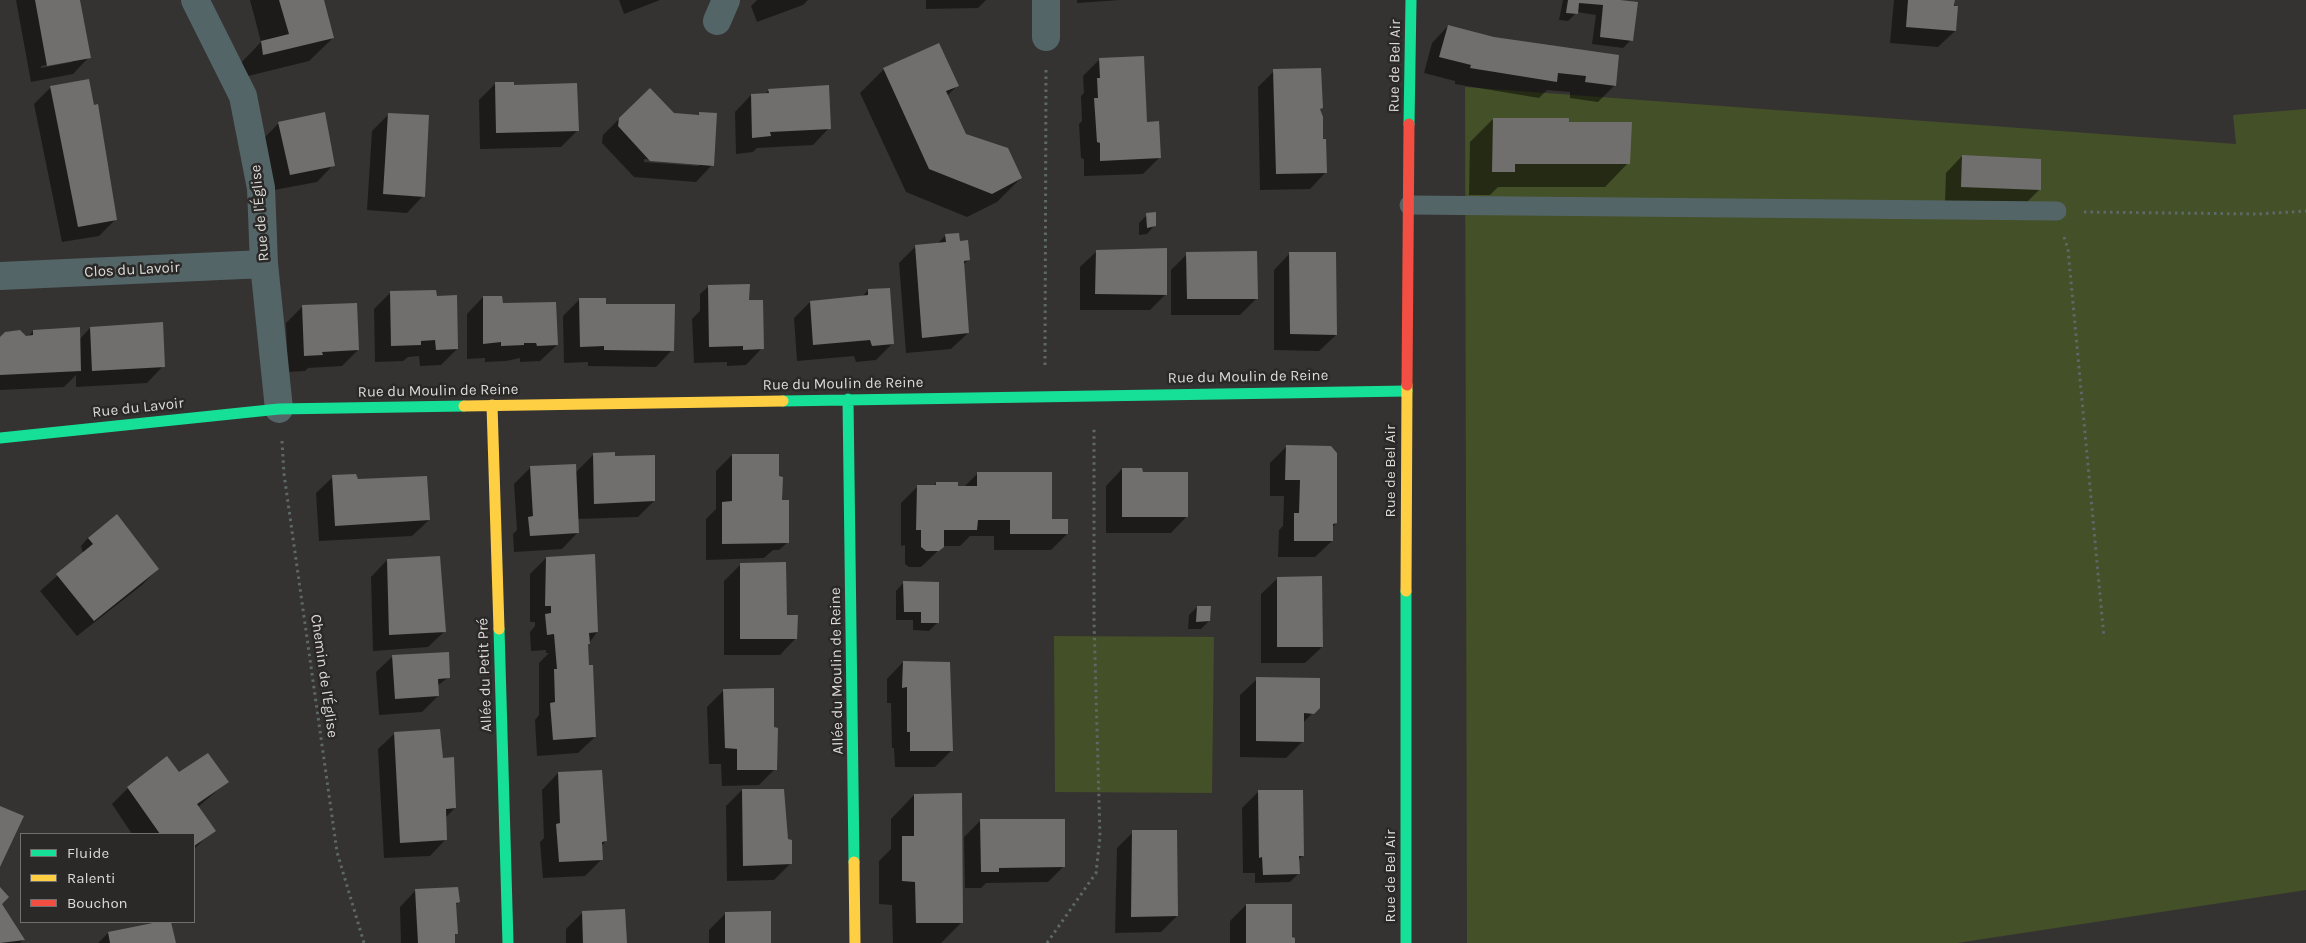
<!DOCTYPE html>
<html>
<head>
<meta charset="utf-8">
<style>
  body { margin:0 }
  #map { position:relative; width:2306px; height:943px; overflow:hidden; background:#353332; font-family:Karla,sans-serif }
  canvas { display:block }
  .legend { position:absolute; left:20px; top:833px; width:175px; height:90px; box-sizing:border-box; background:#2b2927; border:1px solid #72706e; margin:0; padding:6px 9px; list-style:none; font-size:15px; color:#dcdbd9 }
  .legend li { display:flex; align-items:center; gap:10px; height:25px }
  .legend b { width:25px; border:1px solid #72706e }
</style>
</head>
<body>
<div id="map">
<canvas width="2306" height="943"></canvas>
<ul class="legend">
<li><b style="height:6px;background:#16e098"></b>Fluide</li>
<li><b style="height:6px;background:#ffcf43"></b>Ralenti</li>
<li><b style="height:6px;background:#f24e42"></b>Bouchon</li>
</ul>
</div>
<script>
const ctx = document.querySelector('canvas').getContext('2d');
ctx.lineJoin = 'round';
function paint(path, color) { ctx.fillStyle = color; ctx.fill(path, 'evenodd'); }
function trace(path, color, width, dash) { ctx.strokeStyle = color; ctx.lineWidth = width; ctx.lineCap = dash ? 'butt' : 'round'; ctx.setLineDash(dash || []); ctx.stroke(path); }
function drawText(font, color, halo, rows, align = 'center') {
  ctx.font = font + ' Karla,sans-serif'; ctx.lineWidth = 5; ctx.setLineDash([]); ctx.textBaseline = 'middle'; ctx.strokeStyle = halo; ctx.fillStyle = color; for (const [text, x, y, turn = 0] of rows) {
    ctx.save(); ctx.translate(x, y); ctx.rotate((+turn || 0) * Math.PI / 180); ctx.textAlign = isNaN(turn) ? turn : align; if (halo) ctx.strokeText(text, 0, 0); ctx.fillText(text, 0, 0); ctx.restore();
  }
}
const green = new Path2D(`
  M1465 87 2236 144 2233 115 2306 109V890L1957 943H1467Z
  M1054 636 1214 637 1212 793 1055 792Z`);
const shadow = new Path2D(`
  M16 0H79L89 57 73 74 31 82ZM72 60V62L41 68V66Z
  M250 0H322L333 38 309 61 240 78 238 66 261 42Z
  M619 0H660L624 14Z
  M757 0H808L803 5 757 22 751 6Z
  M926 0H986L978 8 926 9Z
  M1077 0H1120L1077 3Z
  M1563 0H1613L1631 40 1623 48 1592 44 1596 15 1577 12 1568 21 1559 20Z
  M1894 0H1955V31L1938 47 1890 43Z
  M1448 26 1615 85 1598 102 1570 98V92L1547 90 1539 98 1455 84V81L1424 73 1432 43Z
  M1099 60 1146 123 1160 157 1143 174 1084 176V159L1081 158 1079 124 1082 121 1081 96 1084 93 1083 76Z
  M884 69 957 86 947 96 965 135 1021 178 997 202 967 217 906 192 860 93Z
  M1274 71 1319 110 1326 172 1310 189 1260 190 1258 87Z
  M495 84 513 86 577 131 561 147 480 149 479 100Z
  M51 87 116 219 99 236 62 242 34 104Z
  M769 90 829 128 813 145 757 148 753 152 736 154 735 112 751 95H764Z
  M700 113 712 165 696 182 634 177 602 143 603 135 620 118 673 114 697 116ZM644 159 699 163V166L644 162Z
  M389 114 423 196 407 213 367 210 372 131Z
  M1493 119 1568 123 1628 163 1605 187H1498L1490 195H1469L1470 142Z
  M279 123 333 165 317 182 274 190 263 139Z
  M1962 156 2039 190 2023 206 1945 203 1946 173Z
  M1147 215 1155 225 1147 234 1139 235V223Z
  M945 236 959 242 968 260 963 265 968 333 951 349 906 353 899 263 916 246 937 244Z
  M1097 251 1166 294 1150 310H1080V267Z
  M1290 253 1336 335 1319 351 1274 350V270Z
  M1187 254 1256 299 1240 315H1171V270Z
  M709 286 762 348 746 365 727 366V362L694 363 692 319 700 311V294Z
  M868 290 892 344 876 360 856 362 854 356 797 361 794 318 810 302 862 297Z
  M390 293 457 349 441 365 420 366 419 356 408 357 403 361 375 362 374 309Z
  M483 297 557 345 540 361 520 362V358L506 361 485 362V358L467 359V314Z
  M579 300 605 306 672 350 656 367 588 366V362L564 363 563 316Z
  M302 307 358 350 342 366 308 368 305 371 288 372 286 323Z
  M90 328 163 366 147 383 76 387V375L64 387 0 390V338L28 337 33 331 79 340Z
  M1287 446 1336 523 1332 528V541L1315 557H1278L1279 530 1283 526 1284 496H1270V463Z
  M594 454 614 457 654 501 638 517 577 519 578 532 562 549 514 552 513 534 517 530 514 484 531 467 575 473Z
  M732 455 778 476 788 542 779 550H773L764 558 706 560V519L716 509V471Z
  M1122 469 1142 473 1187 516 1171 533H1106V486Z
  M977 474 1051 520 1067 534 1051 550H994V536H970L960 546H943L921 567H909L905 564V545L901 546V503L918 486 933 487 936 483 963 488Z
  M333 477 357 480 429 520 412 536 319 541 316 493Z
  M88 538 158 569 142 585 77 636 40 591 83 553 81 546Z
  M546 558 597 632 587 646 595 737 578 753 537 756 535 720 539 715V663L549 653H546V650L531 651 530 632 535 626V622H530V574Z
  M387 560 445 631 428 647 373 651 371 577Z
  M741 564 786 616 796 638 780 655H724V581Z
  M1278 578 1322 647 1305 663H1261V594Z
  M904 582 937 623 929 631 913 630V620H896V591Z
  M1197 607 1209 621 1201 629H1188L1189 615Z
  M393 656 449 677 437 686 438 696 422 712 379 715 376 672Z
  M903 662 951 751 935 767H895L894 748H892L891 703H887V679Z
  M1257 679 1318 707 1303 723V741L1286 758 1240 757V695Z
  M723 691 775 769 759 785 722 786 721 764H709L707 707Z
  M395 733 442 759 455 808 445 818 446 839 430 856 384 858 378 749Z
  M179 773 227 782 198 807 214 830 194 849V834H132L112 804 128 788Z
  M558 773 606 841 601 846 602 859 585 876 543 878 540 842 544 838 542 790Z
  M742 790 787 841 790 864 774 880 727 881 726 806Z
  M1259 791 1302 856 1298 861V874L1290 882 1255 883V873H1243L1242 808Z
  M914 795 962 922 941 943H893L892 905 879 904V861L891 849V819Z
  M981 820 1064 866 1048 882 986 883 981 888H965L964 837Z
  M1133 832 1177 916 1161 932 1115 933 1117 848Z
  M0 889V904L23 940 20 943H0Z
  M416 890 458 902 455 905 457 933 454 936V943H401L400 907Z
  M1246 905 1292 943H1230V921Z
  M582 913 626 943H566V929Z
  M726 913 770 943H709V930Z
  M164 922H170L174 943H98L108 933Z`);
const building = new Path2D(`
  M35 0H80L91 58 47 66Z
  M279 0H324L334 38 263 55 261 41 289 34Z
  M1568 0H1620L1638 2 1633 41 1600 37 1603 5 1579 3 1578 14 1566 13Z
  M1908 0H1955L1954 6H1958L1956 31 1906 27Z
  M1448 25 1494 37 1619 55 1616 86 1585 82 1586 76 1558 73 1557 82 1470 68 1471 65 1439 57Z
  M939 43 959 86 946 91 966 134 1008 148 1022 178 992 194 929 169 883 68Z
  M1144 56 1147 122 1159 121 1161 158 1100 161V143L1097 142 1094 98H1098L1097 78H1100L1099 58Z
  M1321 68 1323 108 1320 109 1323 117V139H1326L1327 173 1276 174 1273 69Z
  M89 79 94 105 98 104 117 220 78 227 50 86Z
  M495 82H514V85L577 83 579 131 496 133Z
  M829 85 831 129 770 132 771 136 752 138 751 94 769 93 768 89Z
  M650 88 674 113 699 115V112L717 113 714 166 650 161 618 126 619 118Z
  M325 112 335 166 290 175 278 122Z
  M388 113 429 115 425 197 383 194Z
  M1493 118H1569V122H1632L1630 164H1515V172H1492Z
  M1962 155 2041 159V190L1961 187Z
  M1156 212V226L1147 228 1146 213Z
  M959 233 960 241 968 240 970 260 964 261 969 333 922 338 915 245 946 242 945 234Z
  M1167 248V295L1095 294 1096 250Z
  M1257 251 1258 299H1187L1186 252Z
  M1289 252H1336L1337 335 1290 334Z
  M750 284 749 300H763L764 349 743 350V346L709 347 708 285Z
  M890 288 894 344 872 346 870 340 813 345 810 301 868 295V289Z
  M436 290 437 296 457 295 458 349 436 350 435 340 421 341V345L391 346 390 291Z
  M483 296H502L503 303 556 302 558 345 537 346 536 343H524V345L501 346V342L483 344Z
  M579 298H606V304H675L674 351 604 350V346L580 347Z
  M357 303 359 350 322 352 323 355 304 356 302 305Z
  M163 322 165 367 92 371 90 327Z
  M80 327 81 371 0 375V337L5 332 20 330 26 336 33 335V330Z
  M1286 445 1331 446 1337 453V523L1333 524V541H1294V513H1299L1300 480H1285Z
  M615 452V456L655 455V501L594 504 593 453Z
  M732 454H779V476L783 477 782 500H789V543L722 544V502L732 501Z
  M576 464 579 533 530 536 528 517 533 516 530 466Z
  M1122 468H1142L1143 472H1188V517H1122Z
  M977 472H1052V519H1068V534H1010V520H978L977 530H944V547L939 551H926L921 547V530H916L917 485H936V482H958V486H977Z
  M356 474 358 479 427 476 430 520 335 526 332 475Z
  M117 514 159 569 94 621 56 574 93 544 88 538Z
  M595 554 598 632 589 633 590 644H588L589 665H593L596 737 553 740 550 703 555 702 554 669H557L554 634 547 635 545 614 551 613V606H545L546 557Z
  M440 556 446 632 389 635 387 559Z
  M786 562 787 615H798L797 639H740V563Z
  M1322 576 1323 647H1277V577Z
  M903 581 939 582V623H921V612H904Z
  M1197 606H1211L1210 621 1196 622Z
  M449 652 450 678 438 679 439 696 395 699 392 655Z
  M903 661 950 662 953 751H910V732H907V687L902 688Z
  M1256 677 1320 678V708L1314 714 1304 713V742L1256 741Z
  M774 688V727L778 728 777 770H737V749L725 748 723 689Z
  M440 729 443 758 454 757 456 808 446 809 447 840 400 843 394 732Z
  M208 753 229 782 197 804 216 831 194 846V834H160L127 787 167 756 179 772Z
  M602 770 607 841 602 842 603 860 559 862 556 824 560 823 558 772Z
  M742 789H784L788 839 792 840V864L743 866Z
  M1258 790H1303L1304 856H1299L1300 874 1263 875 1262 857 1259 858Z
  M962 793 963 923H916L915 882 902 881V836H914V794Z
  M0 806 24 816 0 867Z
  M980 819H1065V867L999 868V872H981Z
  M1132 830H1177L1178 916 1131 917Z
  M0 887 9 897 2 904 25 940 0 943Z
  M458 887 460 902 456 903 458 934H455V943H418L415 889Z
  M1246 904H1292V937L1295 938V943H1246Z
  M625 909 627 943H583L582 911Z
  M771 911V943H725V912Z
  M158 922H171L176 943H110L108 932Z`);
const path = new Path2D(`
  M2084 212 2258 214 2306 211
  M2064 237 2068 249 2104 638
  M1045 365 1046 68
  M282 441 284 474 337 852 364 943
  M1047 943 1096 873 1100 837 1094 621V429`);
const lane = new Path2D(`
  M1409 205 2057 211`);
const street = new Path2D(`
  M195 0 243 96 261 188 264 264 279 409
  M1046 0V37
  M717 21 726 0
  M0 276 264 264`);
const fast = new Path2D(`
  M1409 124 1411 0
  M848 399 854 862
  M783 401 1407 391
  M0 438 279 409 464 406
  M1406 591V943
  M499 629 508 943`);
const slow = new Path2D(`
  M492 405 499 629
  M464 406 783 401
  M1406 591 1407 385
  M854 862 855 943`);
const jam = new Path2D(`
  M1407 385 1409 124`);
const streetNames = [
  ["Rue de Bel Air",1395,66,-89],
  ["Rue de l'Église",260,213,-95],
  ["Clos du Lavoir",132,270,-3],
  ["Rue du Moulin de Reine",1248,377,-1],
  ["Rue du Moulin de Reine",843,384,-1],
  ["Rue du Moulin de Reine",438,391,-1],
  ["Rue du Lavoir",138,408,-6],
  ["Rue de Bel Air",1391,471,-90],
  ["Allée du Moulin de Reine",837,671,-91],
  ["Allée du Petit Pré",485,675,-92],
  ["Chemin de l'Église",324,676,82],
  ["Rue de Bel Air",1391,876,-90]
];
paint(green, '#445027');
paint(shadow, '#0007');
paint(building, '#706f6e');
trace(path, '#5d6868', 3, [2.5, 4]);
trace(lane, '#546568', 19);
trace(street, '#546568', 28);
trace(fast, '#16e098', 11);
trace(slow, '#ffcf43', 11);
trace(jam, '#f24e42', 11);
drawText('15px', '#dcdbd9', '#2b2927', streetNames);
</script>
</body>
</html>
